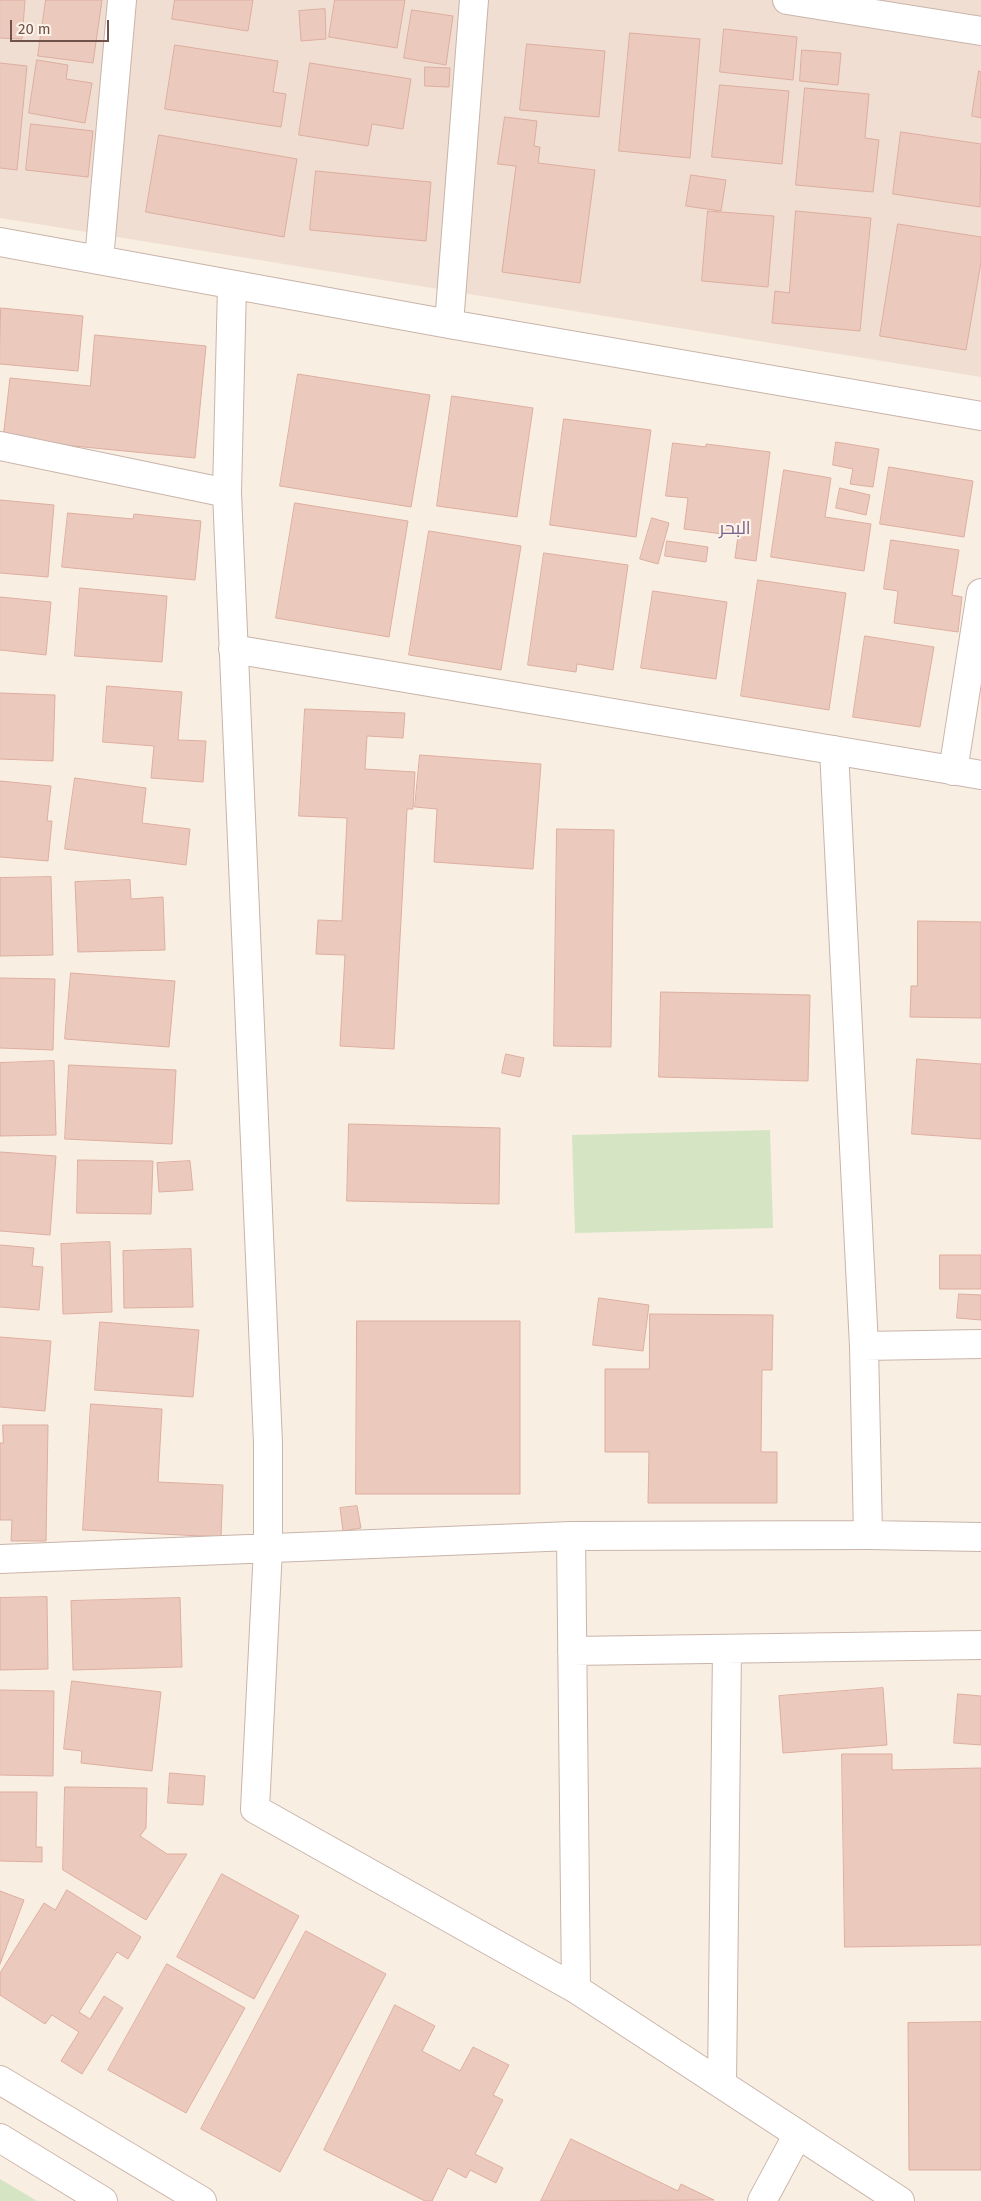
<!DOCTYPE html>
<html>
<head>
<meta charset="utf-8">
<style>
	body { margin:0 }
	#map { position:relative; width:981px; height:2201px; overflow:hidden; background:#f9eee2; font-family:"Fira Sans",sans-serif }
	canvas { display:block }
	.scale { position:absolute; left:10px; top:20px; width:99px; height:22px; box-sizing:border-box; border:2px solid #6f534b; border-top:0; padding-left:6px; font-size:15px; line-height:18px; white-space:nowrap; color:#6f534b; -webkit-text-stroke:4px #fdf2e8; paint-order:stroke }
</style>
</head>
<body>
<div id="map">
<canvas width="981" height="2201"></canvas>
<div class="scale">20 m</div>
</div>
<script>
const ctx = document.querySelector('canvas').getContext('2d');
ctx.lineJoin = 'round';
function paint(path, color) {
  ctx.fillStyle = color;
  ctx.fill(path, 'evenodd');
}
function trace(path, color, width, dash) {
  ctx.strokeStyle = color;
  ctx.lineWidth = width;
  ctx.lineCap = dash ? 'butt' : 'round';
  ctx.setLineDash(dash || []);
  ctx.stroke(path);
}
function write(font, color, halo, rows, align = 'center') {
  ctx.font = font + ' "Fira Sans",Cairo,sans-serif';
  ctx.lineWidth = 4.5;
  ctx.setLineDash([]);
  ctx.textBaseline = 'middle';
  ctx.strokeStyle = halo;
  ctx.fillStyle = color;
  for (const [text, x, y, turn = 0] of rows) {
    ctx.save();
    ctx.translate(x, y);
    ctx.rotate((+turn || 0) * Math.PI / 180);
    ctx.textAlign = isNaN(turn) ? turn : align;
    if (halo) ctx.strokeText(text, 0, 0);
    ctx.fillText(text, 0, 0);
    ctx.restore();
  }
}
paint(new Path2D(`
	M0 0H981V377L0 218Z`), '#f0ded2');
paint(new Path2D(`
	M770 1130 773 1228 575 1233 572 1135Z
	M0 2179 37 2201H0Z`), '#d5e5c3');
const building = new Path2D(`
	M0 0H25L22 39 0 38Z
	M46 0H102L93 63 38 56Z
	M175 0H253L248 31 172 19Z
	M335 0H405L397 48 329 37Z
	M325 9 326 39 301 41 299 11Z
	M412 10 453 16 446 65 404 58Z
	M724 29 797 37 793 80 720 72Z
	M630 33 700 39 690 158 619 151Z
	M527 44 605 51 599 117 520 110Z
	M175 45 278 61 273 92 286 94 281 127 165 109Z
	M802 50 841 53 838 85 800 81Z
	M37 60 68 65 66 79 92 83 85 123 29 113Z
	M0 63 27 66 17 170 0 168Z
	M310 63 411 79 403 129 372 124 368 146 299 135Z
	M425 67 450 68 449 87 425 86Z
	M979 71 981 72V118L972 116Z
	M720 85 789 91 782 164 712 157Z
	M805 88 869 94 865 138 879 140 873 192 796 185Z
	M505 117 537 121 534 146 540 147 538 163 595 170 580 283 502 272 516 166 498 164Z
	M31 124 93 131 88 177 26 170Z
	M901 132 981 144 980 207 893 194Z
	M159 135 297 159 284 237 146 212Z
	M316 171 431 182 426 241 310 230Z
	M691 175 726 180 721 211 686 206Z
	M708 211 774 216 768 287 702 281Z
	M796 211 871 218 860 331 772 323 775 291 789 293Z
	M898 224 981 237V262L966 350 880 336Z
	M1 308 83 316 78 371 0 364Z
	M95 335 206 346 195 458 3 439 10 378 90 386Z
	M298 374 430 395 411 507 280 486Z
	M452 396 533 408 517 517 437 506Z
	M564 419 651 430 636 537 550 525Z
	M836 442 879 449 873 487 850 484 853 469 833 465Z
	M673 443 706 447V444L770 452 756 561 735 558 738 536 684 529 688 498 666 496Z
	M889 467 973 481 964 537 880 524Z
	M784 470 831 478 825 517 871 524 864 571 771 557Z
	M840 488 870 495 866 515 836 508Z
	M0 500 54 505 48 577 0 573Z
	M295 503 408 521 389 637 276 618Z
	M68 513 133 519 134 514 201 521 195 580 62 567Z
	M652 518 669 523 658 564 640 559Z
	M429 531 521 546 501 670 409 655Z
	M891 540 959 550 952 595 962 597 958 632 894 623 898 591 884 589Z
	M667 541 708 547 706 562 665 556Z
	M544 553 628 565 613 670 577 664 576 672 528 665Z
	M758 580 846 593 829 710 741 696Z
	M80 588 167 596 162 662 75 656Z
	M653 591 727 602 716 679 641 668Z
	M0 597 51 602 46 655 0 650Z
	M865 636 934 647 920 727 853 717Z
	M107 686 182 692 178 740 206 741 203 782 151 778 154 746 103 742Z
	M0 693 55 695 53 761 0 759Z
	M305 709 405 713 403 738 367 736 365 769 415 772 413 809H407L394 1049 340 1046 345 955 316 954 318 920 342 921 347 818 299 816Z
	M420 755 541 764 533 869 434 862 437 809 415 807Z
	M75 778 146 788 142 823 190 829 186 865 65 849Z
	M0 781 51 786 47 821H52L48 861 0 857Z
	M557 829 614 830 611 1047 554 1046Z
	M51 877 53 955 0 956V878Z
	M130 880 131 899 163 897 165 950 78 952 75 882Z
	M918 921 981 922V1018L910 1017 911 986H917Z
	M71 973 175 981 169 1047 65 1039Z
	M0 978 55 979 53 1050 0 1048Z
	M661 992 810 995 808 1081 659 1077Z
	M506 1054 524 1058 520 1077 502 1073Z
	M917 1059 981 1064V1139L912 1134Z
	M54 1061 56 1135 0 1136V1063Z
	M69 1065 176 1070 172 1144 65 1139Z
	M349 1124 500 1128 499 1204 347 1201Z
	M0 1152 56 1156 50 1235 0 1231Z
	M78 1160 153 1161 151 1214 77 1213Z
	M190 1161 193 1190 159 1192 157 1163Z
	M110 1242 112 1312 63 1314 61 1244Z
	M0 1245 34 1248 32 1266 43 1267 39 1310 0 1307Z
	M191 1249 193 1307 124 1308 123 1251Z
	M940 1255H981V1289H940Z
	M959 1294 981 1295V1320L957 1318Z
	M599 1298 649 1305 643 1351 593 1345Z
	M650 1314 773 1315 772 1370H762L761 1452H777V1503H648L649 1452H605V1369H649Z
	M357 1321H520V1494H356Z
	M100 1322 199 1330 193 1397 95 1390Z
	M0 1337 51 1341 45 1411 0 1407Z
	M91 1404 162 1409 158 1482 223 1485 221 1537 83 1530Z
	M3 1425H48L46 1541H11L12 1520H0V1443H3Z
	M357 1506 361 1528 343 1531 340 1508Z
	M47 1597 48 1669 0 1670V1598Z
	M180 1598 182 1667 73 1670 71 1601Z
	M72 1681 161 1692 152 1771 81 1763 82 1751 64 1749Z
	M883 1688 887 1745 783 1753 779 1696Z
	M0 1690 54 1691 53 1776 0 1775Z
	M958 1694 981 1696V1745L954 1743Z
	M842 1754H892V1770L981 1768V1945L845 1947Z
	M170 1773 205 1776 203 1805 168 1803Z
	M65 1787 147 1788 146 1828 140 1836 167 1854H187L146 1920 63 1870Z
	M0 1792H37L36 1847H42V1862L0 1861Z
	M222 1874 299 1916 254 1999 177 1957Z
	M67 1890 141 1937 128 1959 117 1952 79 2012 90 2019 104 1996 123 2008 82 2074 61 2061 79 2032 52 2015 45 2024 0 1995V1973L44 1903 55 1910Z
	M0 1891 24 1900 0 1964Z
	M306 1931 386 1974 280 2172 201 2129Z
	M167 1964 245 2008 186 2113 108 2070Z
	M395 2005 435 2026 422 2051 460 2071 473 2047 509 2065 493 2095 503 2100 475 2154 503 2168 496 2183 470 2170 466 2178 448 2168 432 2201H425L324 2150Z
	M981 2022V2170H909L908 2023Z
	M571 2139 678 2191 681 2184 714 2200 541 2201Z`);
paint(building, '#ecc9bd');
trace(building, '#ddae9f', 1);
const street = new Path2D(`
	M787 0 981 31
	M0 242 449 324 981 416
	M99 260 122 0
	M232 285 227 493 268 1443V1549L255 1809 576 1989 900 2201
	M449 324 474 0
	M0 446 227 493
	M233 649 981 775
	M834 750 864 1346 868 1535
	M953 771 981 593
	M864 1346 981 1344
	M571 1536 576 1989
	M0 1559 571 1536 868 1535 981 1537
	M572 1651 981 1645
	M722 2084 727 1649
	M762 2201 798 2134`);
const secondary = new Path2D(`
	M0 2080 202 2201
	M0 2138 103 2201`);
trace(street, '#c9b4aa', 30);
trace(secondary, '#ceb6ab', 30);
trace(street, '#fff', 28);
trace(secondary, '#fff', 28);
write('18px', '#79648b', '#fdf2e8', [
	["البحر",735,529]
]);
</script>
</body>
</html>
